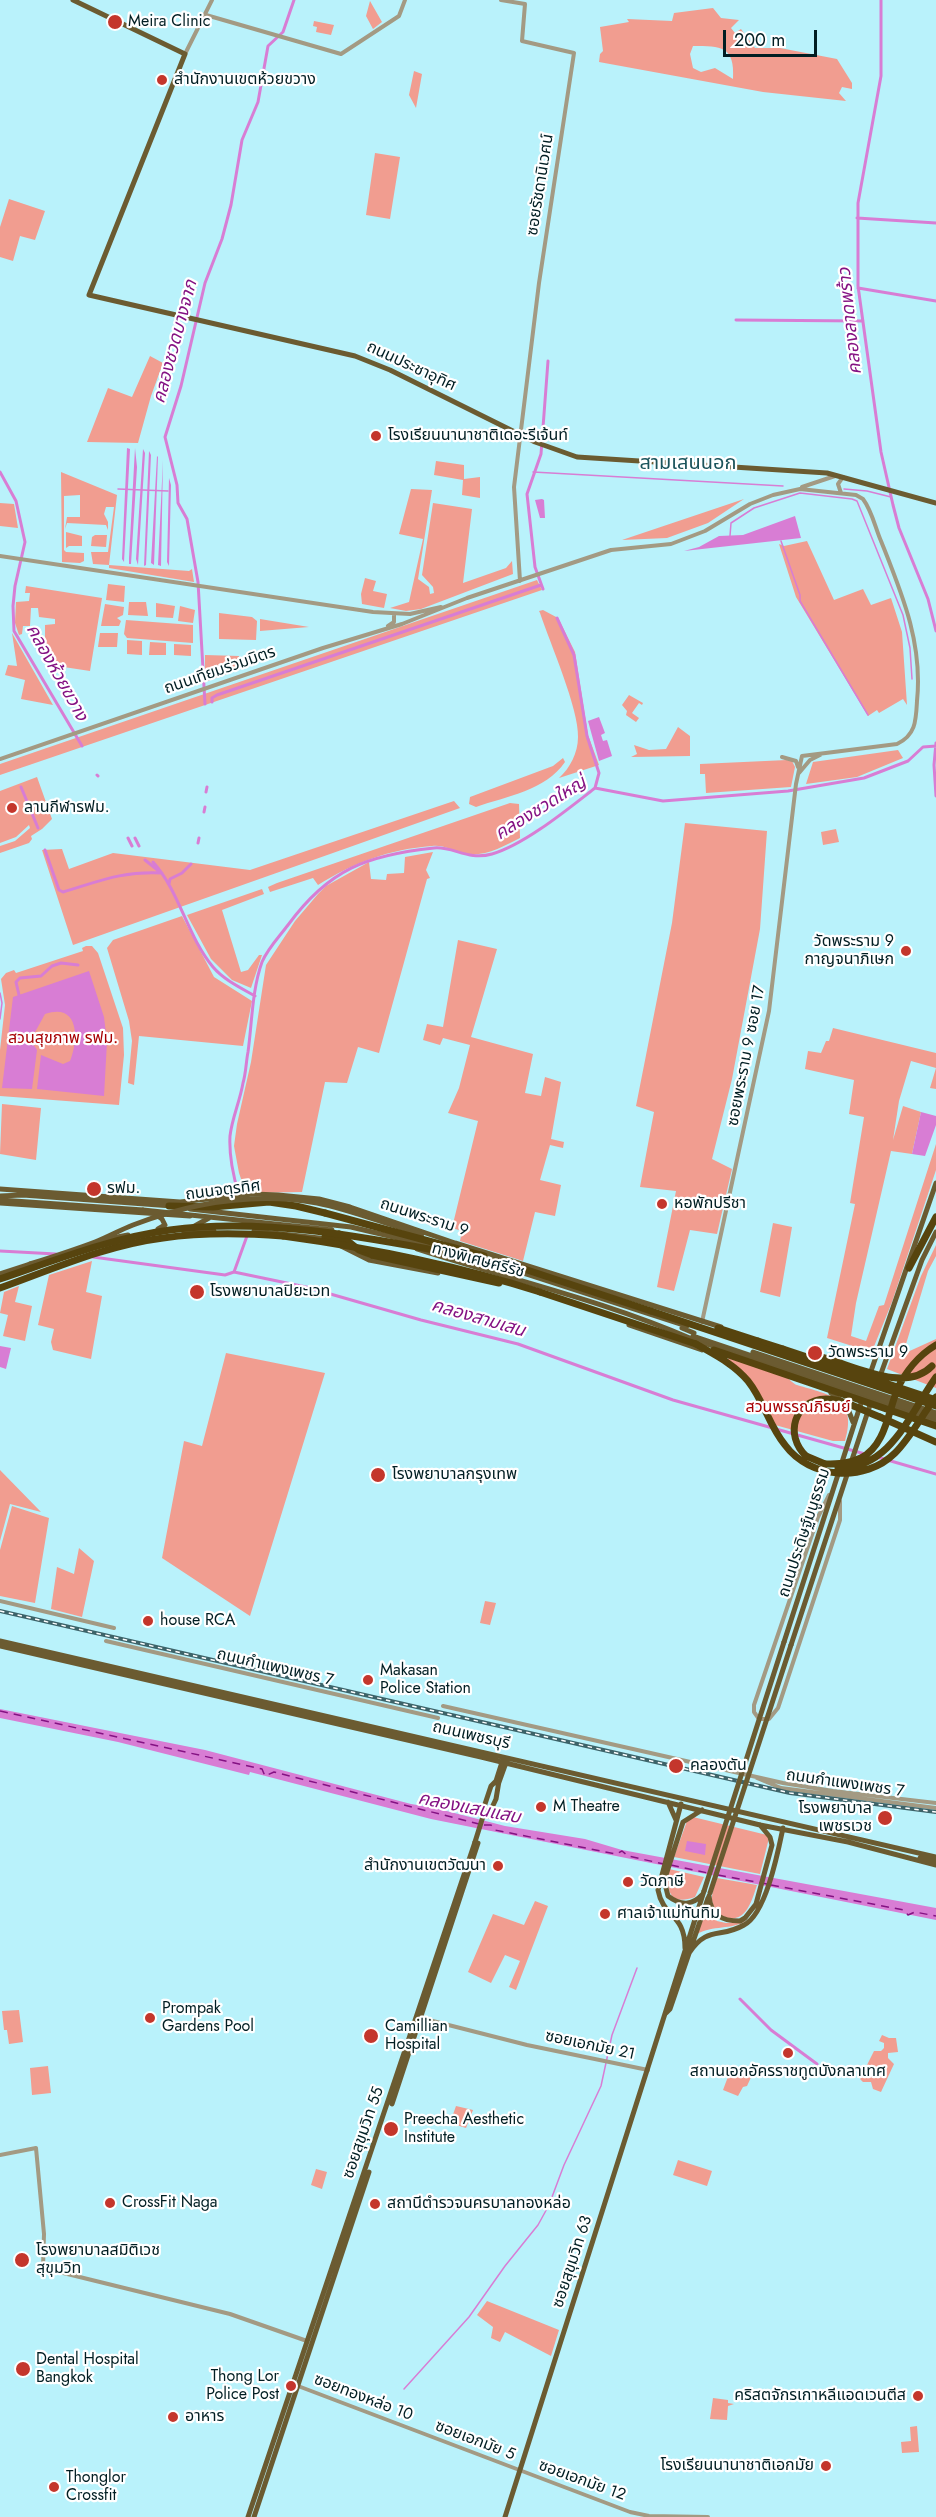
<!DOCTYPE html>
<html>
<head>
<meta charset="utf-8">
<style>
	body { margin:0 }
	#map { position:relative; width:936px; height:2517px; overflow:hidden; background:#b9f2fb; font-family:Jost,sans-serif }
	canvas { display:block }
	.scale { position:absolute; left:723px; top:30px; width:94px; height:27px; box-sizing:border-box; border:3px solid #011e23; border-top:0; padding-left:8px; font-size:18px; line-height:21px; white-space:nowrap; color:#011e23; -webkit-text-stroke:4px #fff; paint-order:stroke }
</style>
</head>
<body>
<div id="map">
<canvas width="936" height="2517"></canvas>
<div class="scale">200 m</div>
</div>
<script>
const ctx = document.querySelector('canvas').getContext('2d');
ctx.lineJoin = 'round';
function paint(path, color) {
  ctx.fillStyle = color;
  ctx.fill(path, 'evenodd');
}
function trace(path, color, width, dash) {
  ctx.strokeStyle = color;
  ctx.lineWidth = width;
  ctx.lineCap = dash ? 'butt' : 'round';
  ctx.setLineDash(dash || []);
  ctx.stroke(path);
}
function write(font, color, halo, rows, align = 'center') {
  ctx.font = font + ' Jost,"Noto Sans Thai",sans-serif';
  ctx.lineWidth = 4.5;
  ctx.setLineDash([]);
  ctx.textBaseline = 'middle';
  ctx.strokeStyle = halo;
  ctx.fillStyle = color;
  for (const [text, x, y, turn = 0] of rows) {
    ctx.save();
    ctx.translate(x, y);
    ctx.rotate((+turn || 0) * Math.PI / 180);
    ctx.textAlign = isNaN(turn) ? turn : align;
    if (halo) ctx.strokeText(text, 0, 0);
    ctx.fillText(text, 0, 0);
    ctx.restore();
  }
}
paint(new Path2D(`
	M370 1 382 22 373 29 366 16Z
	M713 8 721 18 739 20 731 28 735 33 741 29 755 48H780L837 59 852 83V89L842 87 839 93 846 101 763 92 599 62 600 54 603 51 600 27 629 22 627 19 672 21 674 13ZM693 46C721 46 735 46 733 79L715 68 701 72 693 68 690 54Z
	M314 21 334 25 331 35 316 32 317 27 313 26Z
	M414 71 422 74 416 108 409 95Z
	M375 153 400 157 390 219 366 215Z
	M9 199 45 211 35 240 20 236 13 261 0 257V227Z
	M150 356 163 363 151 396 138 443 87 442 108 388 132 397Z
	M436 461 464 465V479L480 477V498L462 495 463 480 434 475Z
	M61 472 117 495 109 565 189 571 192 569 194 582 109 568V565L93 564 91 552H108L114 507H106L104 514 108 522V530L106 525 67 523 65 529 67 517H80V495L64 496V550L66 552 84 553V561L80 563 62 562Z
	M411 489 432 490 418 579 429 587 430 594 434 593 433 587 422 575 433 503 472 509 463 583 506 568 512 561 513 574 421 609 406 611 390 608 409 602 423 539 399 534Z
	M744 499 708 523 667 538 622 540Z
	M0 503 14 504 18 528 0 526Z
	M66 532 82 536V546H69L66 548Z
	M95 535H107L106 547 91 546 92 537Z
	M807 541 834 600 863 589 871 605 891 598 902 632 907 705 903 699 879 713 877 710 868 716 796 597 779 544 784 546Z
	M365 578 376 581 373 591 387 594 384 608 362 604 361 594Z
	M537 580 542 590 0 775V764Z
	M108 584 125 586 124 602 106 600Z
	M26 586 102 598 90 671 57 666 45 648V625L55 624V619L39 617 38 608H31L30 626H23L22 634 19 635 15 623 16 602 29 601 30 593H25Z
	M129 602H146L148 616 128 615Z
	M156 603 175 606 173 618 156 617Z
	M105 604 124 607 123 615 117 618 121 621 119 626H101Z
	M180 606 195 610 193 623 178 621Z
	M543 610 558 618 575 652 588 735 599 765 559 778C570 768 578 753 578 737 579 709 550 643 540 613L539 611Z
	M219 613 252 617 257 621 256 640 219 639Z
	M260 619 309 627 260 631Z
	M126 620 193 625V643L127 638 124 634Z
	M12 633 53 705 21 699 25 680 5 675 8 665 17 666Z
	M100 633H118L117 647H98Z
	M127 640 142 641V655L127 654Z
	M150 642 166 643V655H149Z
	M174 644 191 645V656L174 655Z
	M205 655 239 656 238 670 205 682Z
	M629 695 643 703 642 705 639 703 632 713 639 718 636 722 626 715 627 711 622 705Z
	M678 727 690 736V756L631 757 637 754 634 745 649 750 666 749Z
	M898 750 903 758 857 777 806 784 813 762Z
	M563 758 565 762C545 791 507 796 476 807L469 804 470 797 553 766Z
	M787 760 792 761 795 767 791 787 706 793 705 774H700V764Z
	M37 777 52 819 42 829 31 836 32 839 29 843 0 853V846L15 841 30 828 29 825 16 837 0 843V791Z
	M454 801 460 808 73 945 42 850 62 849 69 869 113 853 250 870Z
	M510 803 519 804 520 838C502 847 480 860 458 852 448 849 444 845 432 846 390 849 353 863 318 885L313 878 270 892 268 887 277 883Z
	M685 823 767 831 760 929 732 1079 712 1159 732 1169 717 1234 690 1230 674 1291 657 1287 676 1191 640 1187 654 1112 636 1106 672 923Z
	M836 829 839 842 823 845 821 832Z
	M433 852 426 870 430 878 427 879 379 1053 358 1047 347 1083 325 1082 302 1192 246 1193 239 1173 234 1146 237 1124 251 1062 266 965 295 921 318 894 326 886 369 862 371 879 386 880 387 874 404 873 405 857Z
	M262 889 264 894 222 910 241 972 248 970 259 955H262L251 988 232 980 211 959 187 915Z
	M182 916 214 977 252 1001 243 1046 139 1036 134 1085 128 1083 132 1041 129 1021 107 948 113 940Z
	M458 940 497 949 471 1037 533 1054 525 1093 541 1096 545 1077 561 1082 551 1139 564 1142 563 1148 550 1145 540 1180 561 1185 555 1216 535 1212 523 1261 460 1241 462 1231 452 1228 478 1121 448 1113 459 1088 470 1045 443 1038 440 1045 423 1040 427 1024 443 1027Z
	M86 946H92L98 953 123 1028 124 1055 119 1105 0 1096V1050L5 1005 1 979 6 973 14 970 16 973 83 951 82 948Z
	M833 1028 936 1053V1089L930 1088 936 1068 911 1061 899 1101 893 1140 903 1106 921 1112 912 1154 891 1151 856 1303 851 1336 866 1341 879 1306 884 1305 936 1144V1170L892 1302 873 1349 865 1350 827 1338 855 1204 850 1203 864 1117 849 1114 854 1080 805 1069 808 1051 821 1053 826 1041H829Z
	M2 1104 41 1108 36 1160 0 1154Z
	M773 1223 792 1227 780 1297 760 1292Z
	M936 1245V1256L928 1271 903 1354 936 1339V1388L887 1369 921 1276Z
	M92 1261 86 1292 102 1296 91 1359 53 1350 51 1342 54 1329 38 1325 49 1275Z
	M19 1286 15 1302 32 1306 25 1341 3 1336 8 1315 0 1313 4 1292Z
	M226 1353 325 1373 250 1616 162 1558 184 1441 202 1446Z
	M728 1358C745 1363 772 1368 786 1377 790 1379 793 1384 797 1385 830 1395 858 1398 845 1441H833L775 1425 769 1412 728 1360Z
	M0 1470 41 1512 10 1504 0 1541Z
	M12 1506 49 1518 35 1603 0 1596V1550Z
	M79 1548 94 1561 82 1617 51 1609 57 1567 74 1574Z
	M485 1601 496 1603 490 1625 480 1623Z
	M693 1817 767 1835 769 1838 760 1874 674 1857 687 1821Z
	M669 1869 704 1877 695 1897C669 1906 666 1891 669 1869Z
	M717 1878 757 1885C754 1894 751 1905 745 1912 734 1925 715 1917 712 1901 711 1894 715 1885 717 1878Z
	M535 1901 548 1906 516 1990 509 1987 520 1961 505 1955 491 1983 468 1972 493 1914 524 1925Z
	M706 1905 717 1921 726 1923 746 1921C731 1930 713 1925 697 1934Z
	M19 2010 23 2042 9 2044 7 2030H4L2 2011Z
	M882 2035 889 2038H896L898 2052 888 2053V2058L894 2064 881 2092 873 2089 871 2082H863L860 2079 874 2051H881L884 2048V2043L879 2041Z
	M48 2066 51 2093 32 2095 30 2068Z
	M732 2066 753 2073 747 2086 743 2087 738 2096 723 2090Z
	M456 2106 473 2110 466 2128 450 2123Z
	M678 2160 712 2171 707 2186 673 2175Z
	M316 2169 327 2172 322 2189 311 2185Z
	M487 2301 559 2330 551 2356 505 2332 500 2342 491 2338 493 2327 477 2315Z
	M713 2398 728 2400V2403L734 2404 728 2406 727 2420 710 2419Z
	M917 2426 919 2452 902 2453 901 2442 911 2441 910 2427Z`), '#f19d90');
paint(new Path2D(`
	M127 448 130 449 124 562 122 559Z
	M135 448 137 467 131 564H129V558Z
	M143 449 145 453 138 565 136 559Z
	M149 451 151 455 146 565 144 566Z
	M157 456 158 457 154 565 151 563Z
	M163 460 161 566 158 565Z
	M169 478 171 485 169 566 167 562Z
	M542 499 544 500 545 518H540L535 500Z
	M795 516 801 538 684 551 699 547 719 536 743 535Z
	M599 717 605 733 601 735 603 741 607 740 612 756 599 761 588 721Z
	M89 971 104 1017 107 1042 104 1096 37 1089 41 1055 63 1064 70 1061C79 1039 79 1002 45 1014L34 1034 33 1044 37 1050 32 1089 2 1088 13 997Z
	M921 1112 936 1116V1125L925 1156 912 1154Z
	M0 1346 11 1348 6 1369 0 1367Z
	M0 1709 205 1750 411 1804 435 1808 505 1826 585 1839 622 1850 936 1908V1920L431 1819 250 1772 249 1775 118 1742 0 1718Z
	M687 1841 706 1844 705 1855 685 1851Z`), '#d87dd4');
trace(new Path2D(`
	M533 472 783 486
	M118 489 168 491
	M844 489 867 491 891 497
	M730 536 731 523 754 508 800 493 852 499 857 501 903 615 910 648 912 679
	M781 541 800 595V601L868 715
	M0 1019 2 1003 0 993
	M404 2389 469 2317 505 2266 538 2225 549 2205 564 2165 601 2086 612 2035 637 1968`), '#d87dd4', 1.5);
trace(new Path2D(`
	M881 0V76L858 203V286L881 452 893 505 899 528 928 599 936 631
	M857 218 936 223
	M858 288 936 301
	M736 320 863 321
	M0 472 16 501 25 542 15 586 13 606 14 631 82 746
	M543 589 535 567 527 494 541 454 548 361
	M557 618 574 655 587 736 599 773 595 788
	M212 702V698L217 695 541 585
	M205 704 198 582 187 519 178 503 177 485 165 437 181 386 205 283 222 239 231 205 242 140 258 102 268 46 283 32 294 0
	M936 743 934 765 936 796
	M97 775 98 776
	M21 787 38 828
	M206 792 207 787
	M204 812 205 807
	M128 838 132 846
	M135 838 139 846
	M198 843 199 838
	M45 850 59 890 63 892C100 881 122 871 162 873
	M145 860 160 872
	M153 862C180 892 187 936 213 967 224 980 241 988 255 996
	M169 884 170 879 182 873 191 864
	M19 995 16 982 20 978 41 976 52 966 61 963 78 965
	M239 1194C233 1177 229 1154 230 1136 232 1118 240 1101 243 1083 246 1073 246 1062 248 1052 252 1023 252 990 262 962 268 948 279 937 288 925 329 869 367 855 434 848 453 846 468 861 492 854 524 845 568 809 595 788L663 801 788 791 864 778 908 761 923 747 936 746
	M0 1251 56 1254
	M93 1257 225 1275 234 1272 306 1287 421 1320 518 1344 673 1400 865 1454
	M234 1272 247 1236
	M877 1457 936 1474
	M740 1999 771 2030 817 2064`), '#d87dd4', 3);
trace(new Path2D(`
	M0 1711 262 1769 265 1776 274 1772 479 1824
	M484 1825H491L495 1830 616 1854 622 1851 628 1856 664 1864
	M671 1865 708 1873
	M718 1875 767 1884
	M771 1885 904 1910 908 1915 915 1912 936 1916`), '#841283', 1.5, [8, 6]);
trace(new Path2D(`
	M501 0 525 4 522 41 574 53 539 283 514 487 520 581
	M206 15 341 54 399 16 405 0
	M185 54 212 0
	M802 487 835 476
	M841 493 838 484 843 477
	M0 556 373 612 410 614 441 607
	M388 626 394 622V614
	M782 757 796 761 798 767
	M0 759 323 648 402 624 467 598 611 550 671 544 705 531 750 504 773 495 800 489 856 495 863 499C872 511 875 527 881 541 902 594 923 643 917 701 916 720 916 735 897 744L802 756 796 784 769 1011 702 1322
	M799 773 810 760 820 755
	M829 1495 818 1517 754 1705V1712L759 1719H769L778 1708 840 1520V1501
	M0 1601 114 1628
	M106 1641 438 1718
	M443 1706 783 1783 833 1791 936 1803
	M757 1778 781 1788 936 1808
	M421 2018 527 2045 648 2070
	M0 2155 36 2148 44 2234 43 2268 230 2314 307 2341
	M298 2386 630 2512 649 2516 708 2517`), '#a39a83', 4);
trace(new Path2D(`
	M73 0 185 54 89 295 355 356 390 370 535 442 577 457 827 473 936 503
	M0 1189 180 1202 253 1194 278 1195 319 1199 350 1207 455 1243 721 1327
	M0 1196 23 1195 172 1206
	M0 1203 190 1216
	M190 1209 351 1227 432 1246
	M143 1210 332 1230
	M158 1216 162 1219 165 1225 158 1229
	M254 1231 328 1239
	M184 1232 209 1218
	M191 1232 214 1231
	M102 1240 128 1235
	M341 1246 369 1260 438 1273
	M417 1249C508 1279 603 1300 692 1339L936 1421
	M499 1265 687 1326
	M0 1274 30 1264
	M629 1325 702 1350
	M682 1328 694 1333
	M870 1374 936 1183
	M879 1379 922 1260 936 1232
	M831 1393 846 1404 853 1422
	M0 1641 936 1857
	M784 1642 863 1397
	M791 1645 871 1402
	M0 1646 481 1757 760 1825 848 1842 936 1865
	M496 1781 491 1786 482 1813 485 1816H488L496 1799 499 1781
	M496 1781 503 1759
	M498 1785 507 1760
	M668 1802 676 1820
	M681 1804 658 1890C663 1918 685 1913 685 1948
	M702 1810 683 1822 666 1875 665 1884 668 1896C681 1906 692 1906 703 1894
	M920 1858 936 1861
	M709 1896C711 1915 721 1921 740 1921L745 1918 756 1904 772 1845 770 1837 760 1825
	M689 1953C708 1925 720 1939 744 1925 766 1914 778 1852 783 1828
	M666 2013 670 2009 708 1898
	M392 2104 478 1843
	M248 2517 475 1842
	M254 2517 369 2172
	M505 2517 704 1891`), '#6b5b31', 5);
trace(new Path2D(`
	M169 1206 213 1207 269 1202 296 1206 325 1213
	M339 1234 359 1250 372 1255
	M325 1237 346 1241
	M509 1264 651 1311
	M909 1268 936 1217
	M0 1288C53 1269 107 1245 163 1238 204 1232 243 1233 283 1236
	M540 1292 696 1344
	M758 1341 783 1349
	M880 1417 936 1442
	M806 1456 825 1464`), '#57440e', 7);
const rail = new Path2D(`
	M0 1611 790 1793 936 1812`);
trace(rail, '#3d6369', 4);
trace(rail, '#fff', 1.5, [4.5]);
trace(new Path2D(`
	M0 1200 143 1210
	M30 1264C52 1257 74 1250 95 1242 108 1237 120 1230 133 1225 191 1203 255 1192 317 1203 353 1210 387 1225 422 1234
	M693 1336 936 1418
	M753 1352 936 1413
	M475 1842 485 1810
	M704 1891 784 1642
	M710 1893 791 1645`), '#6b5b31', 5);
trace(new Path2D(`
	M325 1213 484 1256
	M283 1236C371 1248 456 1265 540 1292
	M372 1255 499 1283
	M0 1279C56 1260 111 1238 170 1230 278 1215 402 1245 509 1264
	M651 1311 936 1406
	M718 1328 758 1341
	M696 1344C715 1355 734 1364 748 1381 764 1401 769 1426 785 1445 810 1479 865 1483 895 1453 911 1437 922 1415 936 1397
	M783 1349 936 1400
	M714 1350 936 1426
	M821 1357C853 1365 905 1394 932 1366
	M806 1456C784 1435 794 1400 826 1399 844 1399 863 1411 880 1417
	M825 1464C837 1464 849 1464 861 1458 885 1446 888 1413 897 1390 905 1372 919 1355 936 1345
	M838 1468C891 1469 910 1413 936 1377`), '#57440e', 7);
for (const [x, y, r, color] of [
	[115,22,8,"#c4362c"],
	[162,80,6,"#c4362c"],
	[376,436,6,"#c4362c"],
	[12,808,6,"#c4362c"],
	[906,951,6,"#c4362c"],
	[94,1189,8,"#c4362c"],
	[662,1204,6,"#c4362c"],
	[197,1292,8,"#c4362c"],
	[815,1353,8,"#c4362c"],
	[378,1475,8,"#c4362c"],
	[148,1621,6,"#c4362c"],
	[368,1680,6,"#c4362c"],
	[676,1766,8,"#c4362c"],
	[541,1807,6,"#c4362c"],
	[885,1818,8,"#c4362c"],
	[498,1866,6,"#c4362c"],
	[628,1882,6,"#c4362c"],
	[605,1914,6,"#c4362c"],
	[150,2018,6,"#c4362c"],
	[371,2036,8,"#c4362c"],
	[788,2053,6,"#c4362c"],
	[391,2129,8,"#c4362c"],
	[110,2203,6,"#c4362c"],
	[375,2204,6,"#c4362c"],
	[22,2260,8,"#c4362c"],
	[23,2369,8,"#c4362c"],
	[291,2386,6,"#c4362c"],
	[918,2396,6,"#c4362c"],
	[173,2417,6,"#c4362c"],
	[826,2466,6,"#c4362c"],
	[54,2487,6,"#c4362c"]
]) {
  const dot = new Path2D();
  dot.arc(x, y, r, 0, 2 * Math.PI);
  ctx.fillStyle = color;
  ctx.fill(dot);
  trace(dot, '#fff', 2);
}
write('16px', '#011e23', '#fff', [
	["Meira Clinic",128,22],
	["สำนักงานเขตห้วยขวาง",174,80],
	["โรงเรียนนานาชาติเดอะรีเจ้นท์",388,436],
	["ลานกีฬารฟม.",24,808],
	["วัดพระราม 9",894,942,"right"],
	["กาญจนาภิเษก",894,960,"right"],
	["รฟม.",107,1189],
	["หอพักปรีชา",674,1204],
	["โรงพยาบาลปิยะเวท",210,1292],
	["วัดพระราม 9",828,1353],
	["โรงพยาบาลกรุงเทพ",392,1475],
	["house RCA",160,1621],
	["Makasan",380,1671],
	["Police Station",380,1689],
	["คลองตัน",690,1766],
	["M Theatre",553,1807],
	["โรงพยาบาล",872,1809,"right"],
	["เพชรเวช",872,1827,"right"],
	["สำนักงานเขตวัฒนา",486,1866,"right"],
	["วัดภาษี",640,1882],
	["ศาลเจ้าแม่ทันทิม",617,1914],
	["Prompak",162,2009],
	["Gardens Pool",162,2027],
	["Camillian",385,2027],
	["Hospital",385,2045],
	["สถานเอกอัครราชทูตบังกลาเทศ",788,2072,"center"],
	["Preecha Aesthetic",404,2120],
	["Institute",404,2138],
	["CrossFit Naga",122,2203],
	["สถานีตำรวจนครบาลทองหล่อ",387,2204],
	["โรงพยาบาลสมิติเวช",36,2251],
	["สุขุมวิท",36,2269],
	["Dental Hospital",36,2360],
	["Bangkok",36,2378],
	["Thong Lor",279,2377,"right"],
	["Police Post",279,2395,"right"],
	["คริสตจักรเกาหลีแอดเวนตีส",906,2396,"right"],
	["อาหาร",185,2417],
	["โรงเรียนนานาชาติเอกมัย",814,2466,"right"],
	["Thonglor",66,2478],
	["Crossfit",66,2496]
], 'left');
write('16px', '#011e23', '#fff', [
	["ซอยรัชดานิเวศน์",541,185,-81],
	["ถนนประชาอุทิศ",411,367,25],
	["ถนนเทียมร่วมมิตร",220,671,-19],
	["ซอยพระราม 9 ซอย 17",747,1056,-79],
	["ถนนจตุรทิศ",223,1191,-7],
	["ถนนพระราม 9",424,1218,18],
	["ทางพิเศษศรีรัช",478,1261,15],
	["ถนนประดิษฐ์มนูธรรม",805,1533,-72],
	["ถนนกำแพงเพชร 7",275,1668,13],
	["ถนนเพชรบุรี",471,1736,13],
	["ถนนกำแพงเพชร 7",845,1784,8],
	["ซอยเอกมัย 21",590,2046,12],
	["ซอยสุขุมวิท 55",364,2133,-71],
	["ซอยสุขุมวิท 63",573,2262,-72],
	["ซอยทองหล่อ 10",363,2398,21],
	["ซอยเอกมัย 5",475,2441,21],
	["ซอยเอกมัย 12",582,2481,20]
]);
write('16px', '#a70003', '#fff', [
	["สวนสุขภาพ รฟม.",63,1039],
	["สวนพรรณภิรมย์",798,1408]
]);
write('italic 18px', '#841283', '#fff', [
	["คลองลาดพร้าว",851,321,-96],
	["คลองชวดบางจาก",176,342,-75],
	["คลองห้วยขวาง",56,673,61],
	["คลองชวดใหญ่",541,809,-32],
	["คลองสามเสน",478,1319,16],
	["คลองแสนแสบ",469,1809,11]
]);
write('20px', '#1b545c', '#fff', [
	["สามเสนนอก",688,464]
]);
</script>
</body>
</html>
